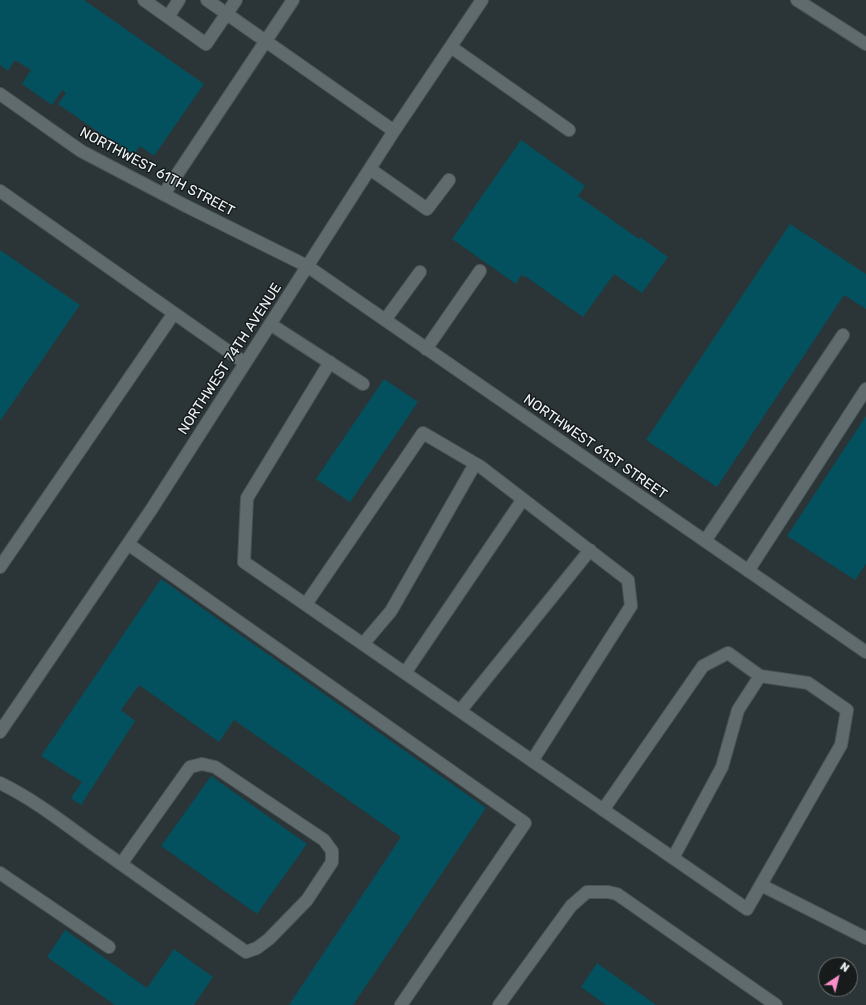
<!DOCTYPE html>
<html>
<head>
<meta charset="utf-8">
<style>
	body { margin:0 }
	#map { position:relative; width:866px; height:1005px; overflow:hidden; background:#2b3537; font-family:Rubik,sans-serif }
	canvas { display:block }
	.north { position:absolute; left:818px; top:957px; width:40px; height:40px; box-sizing:border-box; background:#171b1c; border:1px solid #6d7273; border-radius:50%; rotate:35deg; font-size:11px; font-weight:700; line-height:16px; text-align:center; color:#edf4f5 }
	.north::after { content:''; display:block; margin:auto; width:14px; height:18px; background:#fa8fc7; clip-path:polygon(50% 0,100% 100%,50% 72%,0 100%) }
</style>
</head>
<body>
<div id="map">
<canvas width="866" height="1005"></canvas>
<div class="north">N</div>
</div>
<script>
const ctx = document.querySelector('canvas').getContext('2d');
ctx.lineJoin = 'round';
function paint(path, color) {
  ctx.fillStyle = color;
  ctx.fill(path, 'evenodd');
}
function trace(path, color, width, dash) {
  ctx.strokeStyle = color;
  ctx.lineWidth = width;
  ctx.lineCap = dash ? 'butt' : 'round';
  ctx.setLineDash(dash || []);
  ctx.stroke(path);
}
function write(font, color, halo, rows, align = 'center') {
  ctx.font = font + ' Rubik,sans-serif';
  ctx.lineWidth = 3;
  ctx.setLineDash([]);
  ctx.textBaseline = 'middle';
  ctx.strokeStyle = halo;
  ctx.fillStyle = color;
  for (const [text, x, y, turn = 0] of rows) {
    ctx.save();
    ctx.translate(x, y);
    ctx.rotate((+turn || 0) * Math.PI / 180);
    ctx.textAlign = isNaN(turn) ? turn : align;
    if (halo) ctx.strokeText(text, 0, 0);
    ctx.fillText(text, 0, 0);
    ctx.restore();
  }
}
paint(new Path2D(`
	M0 0H84L204 84 154 156 140 146 133 156 58 104 66 93 62 90 52 105 22 84 31 70 15 60 8 71 0 65Z
	M521 140 585 186 578 196 639 239 640 237 668 257 642 293 614 274 583 317 525 276 524 277 521 275 516 284 452 239Z
	M790 224 866 274V309L844 295 717 487 646 440Z
	M0 250 80 305 0 421Z
	M384 379 418 402 350 502 316 479Z
	M866 416V564L855 580 787 536Z
	M161 579 486 808 353 1005H289L401 837 234 720 219 742 139 685 121 710 135 721 81 805 71 798 82 782 41 756Z
	M211 776 307 844 257 914 161 846Z
	M65 930 147 988 174 949 213 977 194 1005H115L47 957Z
	M597 963 656 1005H606L581 987Z`), '#03515e');
const minor = new Path2D(`
	M144 0 206 44 236 0
	M207 0 394 131
	M797 0 866 44
	M168 17 179 0
	M451 47 569 130
	M0 94 81 151 184 205 307 266 866 652
	M370 169 427 209 449 180
	M0 191 245 363
	M164 194 293 0
	M385 320 420 272
	M270 324 363 384
	M426 349 480 271
	M330 362 247 498 244 562 747 909 841 745 847 710 808 683 760 676 728 653 703 666 603 810
	M705 541 843 335
	M128 544 525 823 401 1005
	M0 567 174 313
	M748 571 866 389
	M306 604 423 433 481 467 628 580 631 606 532 761
	M363 644 391 611 475 464
	M405 673 523 499
	M460 711 590 550
	M0 732 151 510 394 131 482 0
	M0 783C35 800 65 824 97 847 147 882 196 917 246 952L257 948 269 939 307 900 332 862V851L324 840 215 767 202 764 190 767 121 864
	M673 858 722 767 738 710 760 676
	M0 873 109 947
	M761 885 866 938
	M499 1005 571 906 587 892H608L617 894 776 1005`);
trace(minor, '#4c5456', 14);
trace(minor, '#606b6d', 12);
write('14px', '#edf4f5', '#171b1c', [
	["NORTHWEST 61TH STREET",157,172,28],
	["NORTHWEST 74TH AVENUE",230,359,-57],
	["NORTHWEST 61ST STREET",595,447,35]
]);
</script>
</body>
</html>
